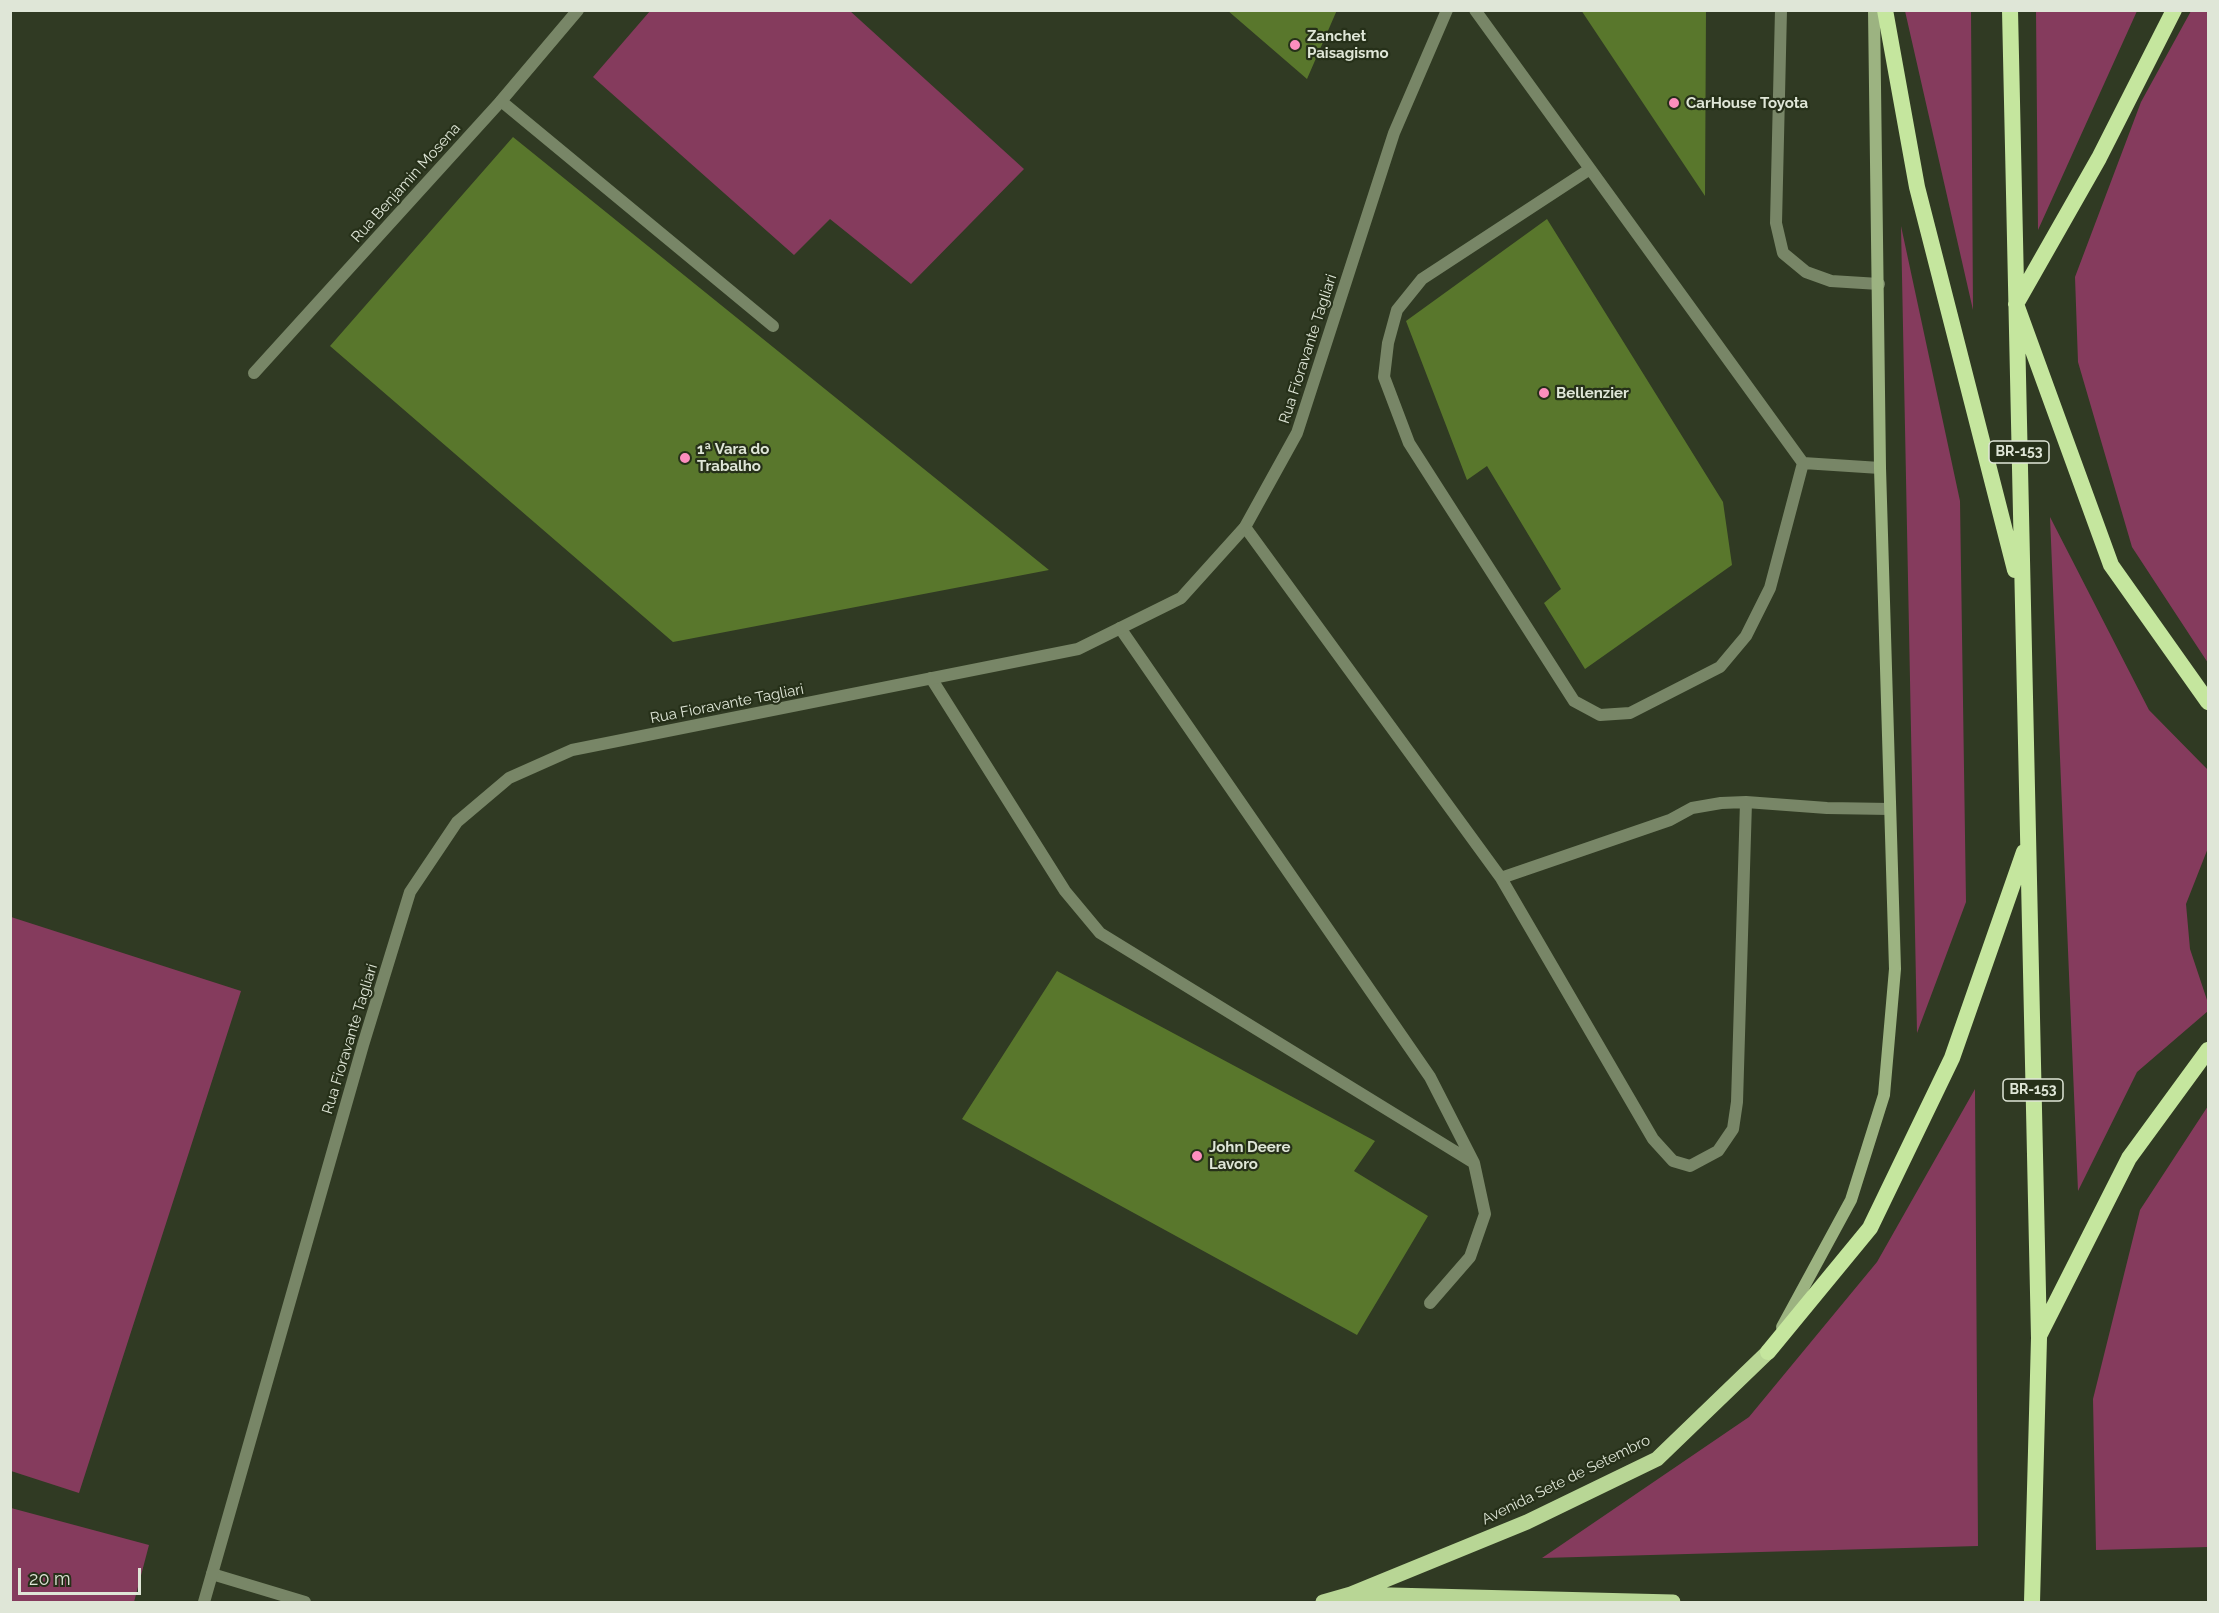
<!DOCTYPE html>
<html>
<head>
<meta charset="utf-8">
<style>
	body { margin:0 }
	#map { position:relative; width:2219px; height:1613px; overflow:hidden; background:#303a23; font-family:Raleway,sans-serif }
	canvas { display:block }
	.frame { position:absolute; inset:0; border:12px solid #dfe6d7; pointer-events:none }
	.scale { position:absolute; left:18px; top:1568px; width:123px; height:27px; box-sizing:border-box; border:3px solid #dfe6d7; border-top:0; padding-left:8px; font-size:18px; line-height:21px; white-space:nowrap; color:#dfe6d7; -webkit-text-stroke:4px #263019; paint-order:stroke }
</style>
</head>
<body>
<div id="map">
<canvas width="2219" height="1613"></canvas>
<div class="frame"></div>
<div class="scale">20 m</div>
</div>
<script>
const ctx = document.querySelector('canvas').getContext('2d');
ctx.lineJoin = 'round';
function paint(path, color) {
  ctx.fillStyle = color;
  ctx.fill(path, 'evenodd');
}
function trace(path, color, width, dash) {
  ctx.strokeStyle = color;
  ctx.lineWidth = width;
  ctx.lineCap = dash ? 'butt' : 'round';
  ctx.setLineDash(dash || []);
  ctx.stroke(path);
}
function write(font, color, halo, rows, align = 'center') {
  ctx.font = font + ' Raleway,sans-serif';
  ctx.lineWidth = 4.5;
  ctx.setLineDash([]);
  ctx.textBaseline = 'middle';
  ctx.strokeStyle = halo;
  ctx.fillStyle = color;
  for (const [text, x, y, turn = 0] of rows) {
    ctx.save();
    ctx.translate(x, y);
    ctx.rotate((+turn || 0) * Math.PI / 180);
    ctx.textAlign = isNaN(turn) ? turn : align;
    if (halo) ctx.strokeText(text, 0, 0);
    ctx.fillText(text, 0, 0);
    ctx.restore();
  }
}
paint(new Path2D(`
	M650 11H850L1024 169 911 284 830 219 794 255 593 77Z
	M1905 11H1971L1973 310Z
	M2036 11H2137L2038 230Z
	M2191 11H2208V663L2132 547 2078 362 2075 277 2141 102Z
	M1901 226 1960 501 1966 902 1917 1033Z
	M2050 517 2149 710 2208 770V848L2186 904 2190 949 2208 1003V1011L2137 1072 2078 1191Z
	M11 917 241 991 79 1493 11 1471Z
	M1975 1089 1978 1546 1542 1558 1749 1417 1877 1262Z
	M2208 1106V1547L2096 1550 2093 1399 2140 1210Z
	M11 1508 149 1545 134 1602H11Z`), '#853b5d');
paint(new Path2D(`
	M1227 10H1337L1307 79Z
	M1581 10H1706L1705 196Z
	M513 137 1049 570 673 642 330 346Z
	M1547 219 1723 502 1732 565 1585 669 1544 603 1561 589 1487 466 1467 480 1406 321Z
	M1057 971 1375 1141 1354 1171 1428 1216 1357 1335 962 1119Z`), '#59772c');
trace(new Path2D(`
	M1475 10 1803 463 1880 468
	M1781 10 1776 223 1783 253 1806 272 1831 281 1879 284
	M501 101 773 326
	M1590 169 1422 279 1397 310 1388 343 1384 377 1409 443 1574 701 1600 715 1630 713 1720 667 1746 636 1770 588 1803 463
	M1245 527 1501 878 1653 1139 1673 1161 1690 1166 1718 1151 1733 1129 1737 1102 1746 802
	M1120 628 1430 1077 1474 1163 1485 1214 1470 1257 1430 1303
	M931 678 1065 891 1100 933 1474 1163
	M1501 878 1670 820 1692 808 1721 803 1746 802 1827 808 1890 809
	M212 1574 305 1602`), '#788667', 12);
trace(new Path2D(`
	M254 373 501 101 578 10`), '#788667', 12);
trace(new Path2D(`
	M204 1602 363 1045 410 892 457 822 509 778 572 750 1078 649 1181 598 1245 527 1297 433 1394 133 1447 10`), '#788667', 12);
trace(new Path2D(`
	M1782 1327 1851 1200 1884 1095 1895 969 1880 468 1874 10`), '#9cb381', 12);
trace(new Path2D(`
	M1351 1594 1527 1522 1657 1459 1768 1352
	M1323 1602 1351 1594 1673 1602`), '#b8d695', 15);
trace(new Path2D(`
	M1885 10 1917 187 2015 570
	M2010 10 2039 1338 2032 1602
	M2174 10 2099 158 2016 304 2111 565 2208 702
	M2040 1334 2129 1158 2208 1050
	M1768 1352 1870 1228 1952 1058 2024 852`), '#c5e69e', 16);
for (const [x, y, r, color] of [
	[1295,45,6,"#fd8ebe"],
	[1674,103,6,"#fd8ebe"],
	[1544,393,6,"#fd8ebe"],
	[685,458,6,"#fd8ebe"],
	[1197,1156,6,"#fd8ebe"]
]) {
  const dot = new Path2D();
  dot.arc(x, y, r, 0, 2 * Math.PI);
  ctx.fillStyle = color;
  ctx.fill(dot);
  trace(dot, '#263019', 2);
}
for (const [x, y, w] of [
	[2019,452,60],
	[2033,1090,60]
]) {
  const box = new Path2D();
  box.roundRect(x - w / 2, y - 11, w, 22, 4.5);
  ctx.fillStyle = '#263019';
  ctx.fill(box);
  trace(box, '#dfe6d7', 1.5);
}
write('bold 14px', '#dfe6d7', null, [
	["BR-153",2019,452],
	["BR-153",2033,1090]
]);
write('bold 15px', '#dfe6d7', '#263019', [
	["Zanchet",1307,36],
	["Paisagismo",1307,53],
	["CarHouse Toyota",1686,103],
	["Bellenzier",1556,393],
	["1ª Vara do",697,449],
	["Trabalho",697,466],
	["John Deere",1209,1147],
	["Lavoro",1209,1164]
], 'left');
write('15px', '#dfe6d7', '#263019', [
	["Rua Benjamin Mosena",406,183,-48],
	["Rua Fioravante Tagliari",1308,349,-72],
	["Rua Fioravante Tagliari",727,704,-11],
	["Rua Fioravante Tagliari",350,1039,-73],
	["Avenida Sete de Setembro",1566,1480,-26]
]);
</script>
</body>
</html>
